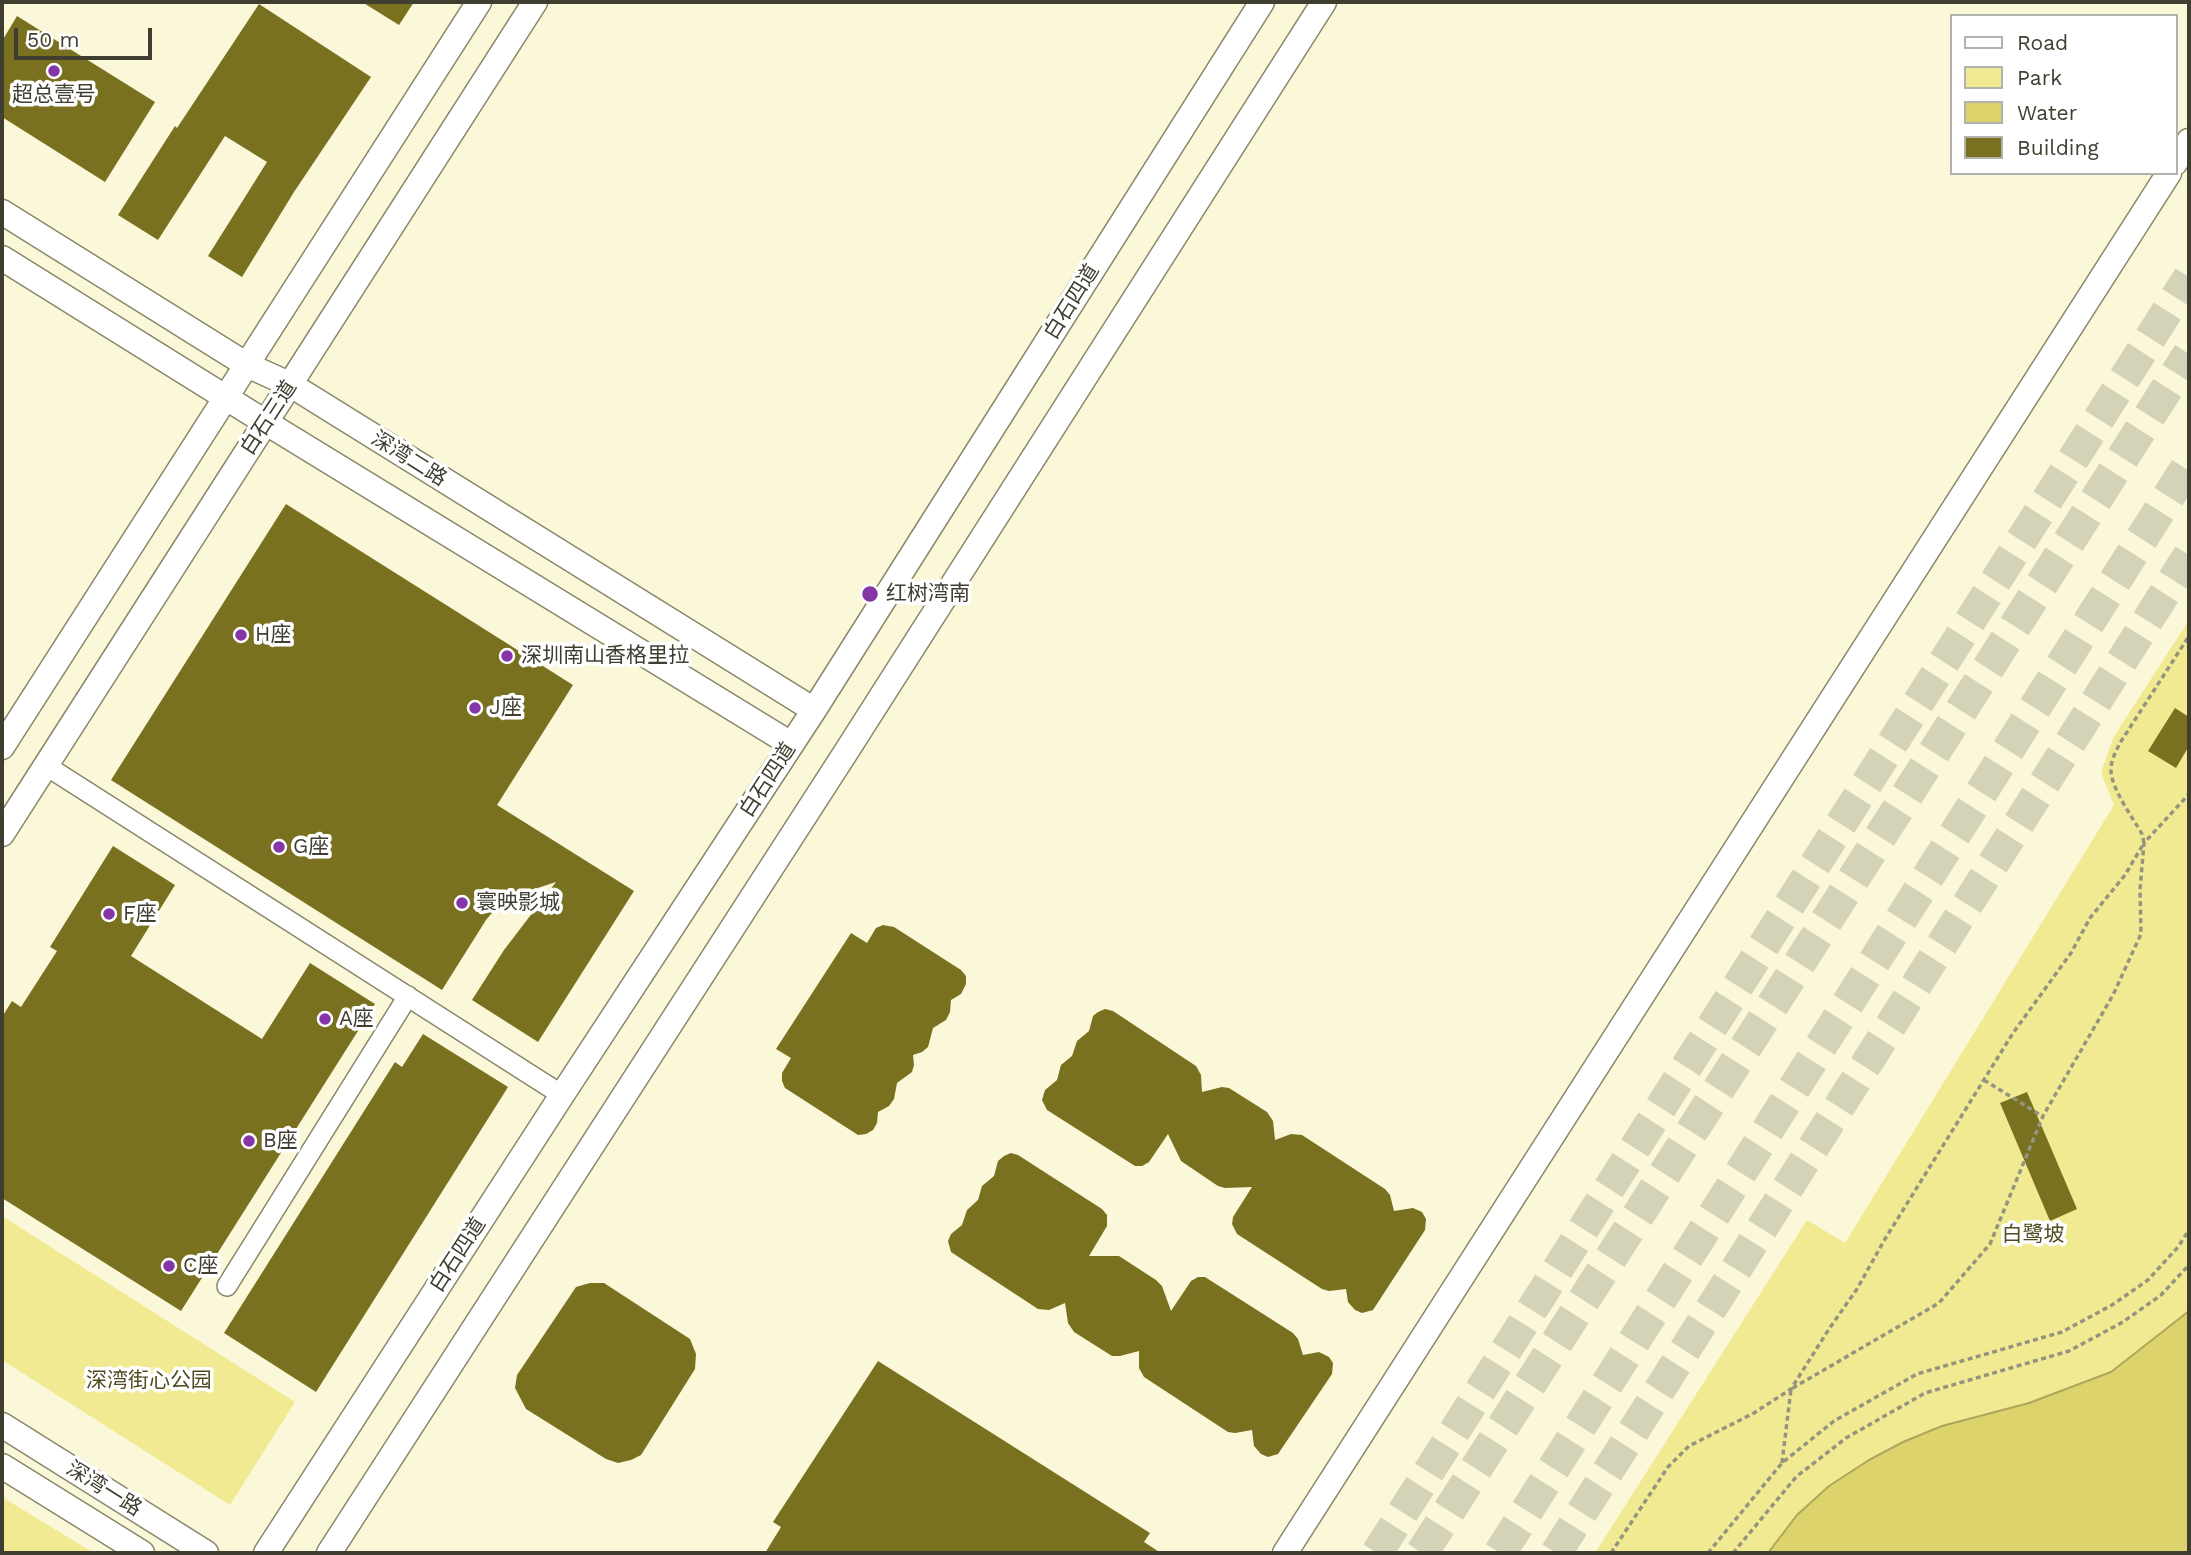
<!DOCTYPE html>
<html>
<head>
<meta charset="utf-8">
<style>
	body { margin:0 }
	#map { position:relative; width:2191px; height:1555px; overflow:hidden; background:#faf8d8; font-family:"Work Sans",sans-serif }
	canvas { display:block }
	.frame { position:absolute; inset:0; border:4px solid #3f3e31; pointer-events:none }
	.legend { position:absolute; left:1950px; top:14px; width:228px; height:161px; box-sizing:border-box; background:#fff; border:2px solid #b2b2ad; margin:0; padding:9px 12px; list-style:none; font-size:21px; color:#3f3e31 }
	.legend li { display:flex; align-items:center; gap:14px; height:35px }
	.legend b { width:35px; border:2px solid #b2b2ad }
	.scale { position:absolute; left:14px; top:28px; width:138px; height:32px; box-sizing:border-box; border:4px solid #3f3e31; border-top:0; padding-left:9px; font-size:21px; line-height:24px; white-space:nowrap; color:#3f3e31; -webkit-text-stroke:5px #fff; paint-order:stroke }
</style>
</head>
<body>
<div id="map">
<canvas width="2191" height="1555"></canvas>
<div class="frame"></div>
<ul class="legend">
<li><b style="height:9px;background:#fff"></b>Road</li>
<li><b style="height:19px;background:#f2ea93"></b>Park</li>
<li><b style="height:19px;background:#ddd36d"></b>Water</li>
<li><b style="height:19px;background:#797120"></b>Building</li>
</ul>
<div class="scale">50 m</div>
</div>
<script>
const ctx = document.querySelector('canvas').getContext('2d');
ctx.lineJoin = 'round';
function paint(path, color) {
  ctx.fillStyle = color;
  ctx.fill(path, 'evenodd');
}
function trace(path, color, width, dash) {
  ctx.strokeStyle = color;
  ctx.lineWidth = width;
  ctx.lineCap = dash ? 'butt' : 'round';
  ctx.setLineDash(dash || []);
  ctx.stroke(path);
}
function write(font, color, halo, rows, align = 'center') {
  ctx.font = font + ' "Work Sans","Noto Sans SC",sans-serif';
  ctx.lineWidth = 7;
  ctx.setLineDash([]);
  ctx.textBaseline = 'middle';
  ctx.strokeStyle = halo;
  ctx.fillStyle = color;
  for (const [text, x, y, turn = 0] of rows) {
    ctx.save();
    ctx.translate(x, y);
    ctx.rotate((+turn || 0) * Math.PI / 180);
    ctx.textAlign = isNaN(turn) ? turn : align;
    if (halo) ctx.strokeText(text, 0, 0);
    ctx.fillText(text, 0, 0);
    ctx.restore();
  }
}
paint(new Path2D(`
	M2189 620V1311L2111 1372 2029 1403 1942 1426 1903 1442 1869 1460 1829 1486 1797 1515 1768 1553H1595L1807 1220 1845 1243 2114 805 2101 773 2113 738Z
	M2 1216 295 1402 230 1505 2 1360Z
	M2 1497 94 1553H2Z`), '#f2ea93');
const water = new Path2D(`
	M2189 1311V1553H1768L1797 1515 1829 1486 1869 1460 1903 1442 1942 1426 2029 1403 2111 1372Z`);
paint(water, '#ddd36d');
trace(water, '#aea65b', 2);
paint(new Path2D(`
	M362 2H414L399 25Z
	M259 4 371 77 294 192 242 277 208 256 267 162 225 136 158 240 118 215 175 126 177 128Z
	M17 16 155 102 105 182 2 117V41Z
	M286 504 573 685 497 805 634 891 538 1042 472 1000 504 950 556 882 504 899 486 920 442 990 111 780Z
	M2175 708 2189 717V746L2176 768 2148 751Z
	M113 846 175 885 131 956 262 1039 310 963 375 1004 181 1311 2 1198V1017L12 1001 21 1007 57 951 50 947Z
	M883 925 894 927 961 970 966 976V984L961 994 951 1000 950 1012 946 1020 933 1028 928 1047 922 1052 913 1055 914 1065 912 1072 897 1083 894 1099 889 1106 878 1112 877 1123 873 1130 866 1134 858 1135 785 1088 782 1081V1073L791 1058 776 1049 851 933 867 943 876 928Z
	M1105 1009 1113 1011 1196 1066 1201 1075 1202 1092 1222 1087 1229 1088 1267 1112 1273 1121 1275 1140 1291 1134 1302 1135 1385 1189 1390 1195 1394 1211 1413 1208 1422 1212 1426 1219 1425 1230 1373 1310 1362 1313 1355 1310 1348 1302 1346 1289 1329 1291 1322 1289 1237 1234 1232 1224 1233 1217 1252 1187 1225 1188 1218 1186 1181 1161 1168 1134 1149 1162 1142 1166H1135L1047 1110 1042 1100 1045 1090 1057 1080 1061 1065 1072 1056 1077 1041 1089 1031 1093 1016 1098 1012Z
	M423 1034 508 1087 316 1392 224 1333 395 1062 402 1067Z
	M2027 1092 2077 1209 2050 1221 2000 1103Z
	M1011 1153 1018 1155 1102 1209 1107 1215V1226L1089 1256H1119L1156 1280 1162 1286 1171 1311 1191 1281 1198 1277H1205L1293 1333 1298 1339 1303 1355 1319 1352 1329 1357 1333 1363 1332 1374 1278 1454 1268 1457 1261 1454 1254 1446 1252 1430 1235 1433 1228 1432 1144 1377 1139 1368V1351L1120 1356H1112L1074 1332 1068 1323 1065 1303 1049 1310 1038 1309 951 1252 948 1241 951 1234 962 1225 967 1210 978 1200 982 1186 994 1176 998 1161 1004 1156Z
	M590 1283H604L690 1339 696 1354 695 1369 641 1455 631 1460 618 1463 606 1459 526 1409 515 1388 517 1375 576 1287Z
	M878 1361 1150 1533 1144 1542 1161 1553H765L781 1527 773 1522Z`), '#797120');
trace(new Path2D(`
	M1377 1553 2189 277
	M1556 1553 2189 555`), '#d5d3b7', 32, [32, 16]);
trace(new Path2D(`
	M1422 1553 2189 354
	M1500 1553 2189 464`), '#d5d3b7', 33, [33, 17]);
const minor = new Path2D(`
	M45 765 562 1095
	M227 1286 408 996`);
const tertiary = new Path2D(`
	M2175 163 2189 141
	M2 212 247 365 291 385 814 710
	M2 258 265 422 791 744
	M2 747 479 2
	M2 834 535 2
	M2 1425 206 1553
	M2 1466 142 1553
	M266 1553 562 1095 814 710 1262 2
	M329 1553 846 752 1324 2
	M1285 1553 2169 173`);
trace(minor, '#89876a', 22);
trace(tertiary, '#89876a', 27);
trace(new Path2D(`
	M1984 1080 2042 1116
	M1782 1463 1791 1389 1939 1303 1990 1244 2043 1116 2113 995 2141 934 2140 890 2144 843 2189 794
	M1611 1553 1668 1467 1689 1446 1754 1413 1791 1389 1829 1329 1857 1289 1885 1239 2013 1033 2071 953 2090 918 2125 875 2144 843 2142 834C2133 818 2110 787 2111 769 2111 760 2116 751 2120 743L2189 636
	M1708 1553 1782 1463 1834 1421 1917 1374 2062 1332 2112 1305 2148 1280 2178 1247 2189 1230
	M1733 1553 1796 1477 1846 1438 1925 1393 2069 1351 2123 1322 2161 1295 2189 1265`), '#95947e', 3.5, [5, 3.5]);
trace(minor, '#fff', 19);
trace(tertiary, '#fff', 24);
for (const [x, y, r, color] of [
	[54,71,7,"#8436a6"],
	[870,594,9,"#8436a6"],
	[241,635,7,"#8436a6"],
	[507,656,7,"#8436a6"],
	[475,708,7,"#8436a6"],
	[279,847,7,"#8436a6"],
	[462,903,7,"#8436a6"],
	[109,914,7,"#8436a6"],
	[325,1019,7,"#8436a6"],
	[249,1141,7,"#8436a6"],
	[169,1266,7,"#8436a6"]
]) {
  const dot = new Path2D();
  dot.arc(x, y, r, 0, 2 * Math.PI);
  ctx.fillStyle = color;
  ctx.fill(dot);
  trace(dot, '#fff', 2.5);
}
write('21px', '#3f3e31', '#fff', [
	["超总壹号",54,95,"center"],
	["红树湾南",886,594],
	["H座",255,635],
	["深圳南山香格里拉",521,656],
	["J座",489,708],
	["G座",293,847],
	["寰映影城",476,903],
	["F座",123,914],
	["A座",339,1019],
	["B座",263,1141],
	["C座",183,1266]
], 'left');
write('21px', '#3f3e31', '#fff', [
	["白石四道",1072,302,-58],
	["白石三道",269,418,-57],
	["深湾二路",409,459,32],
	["白石四道",768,780,-57],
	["白石四道",458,1255,-57],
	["深湾一路",104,1489,32]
]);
write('21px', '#514d22', '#fff', [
	["白鹭坡",2033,1235],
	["深湾街心公园",149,1381]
]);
</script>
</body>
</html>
